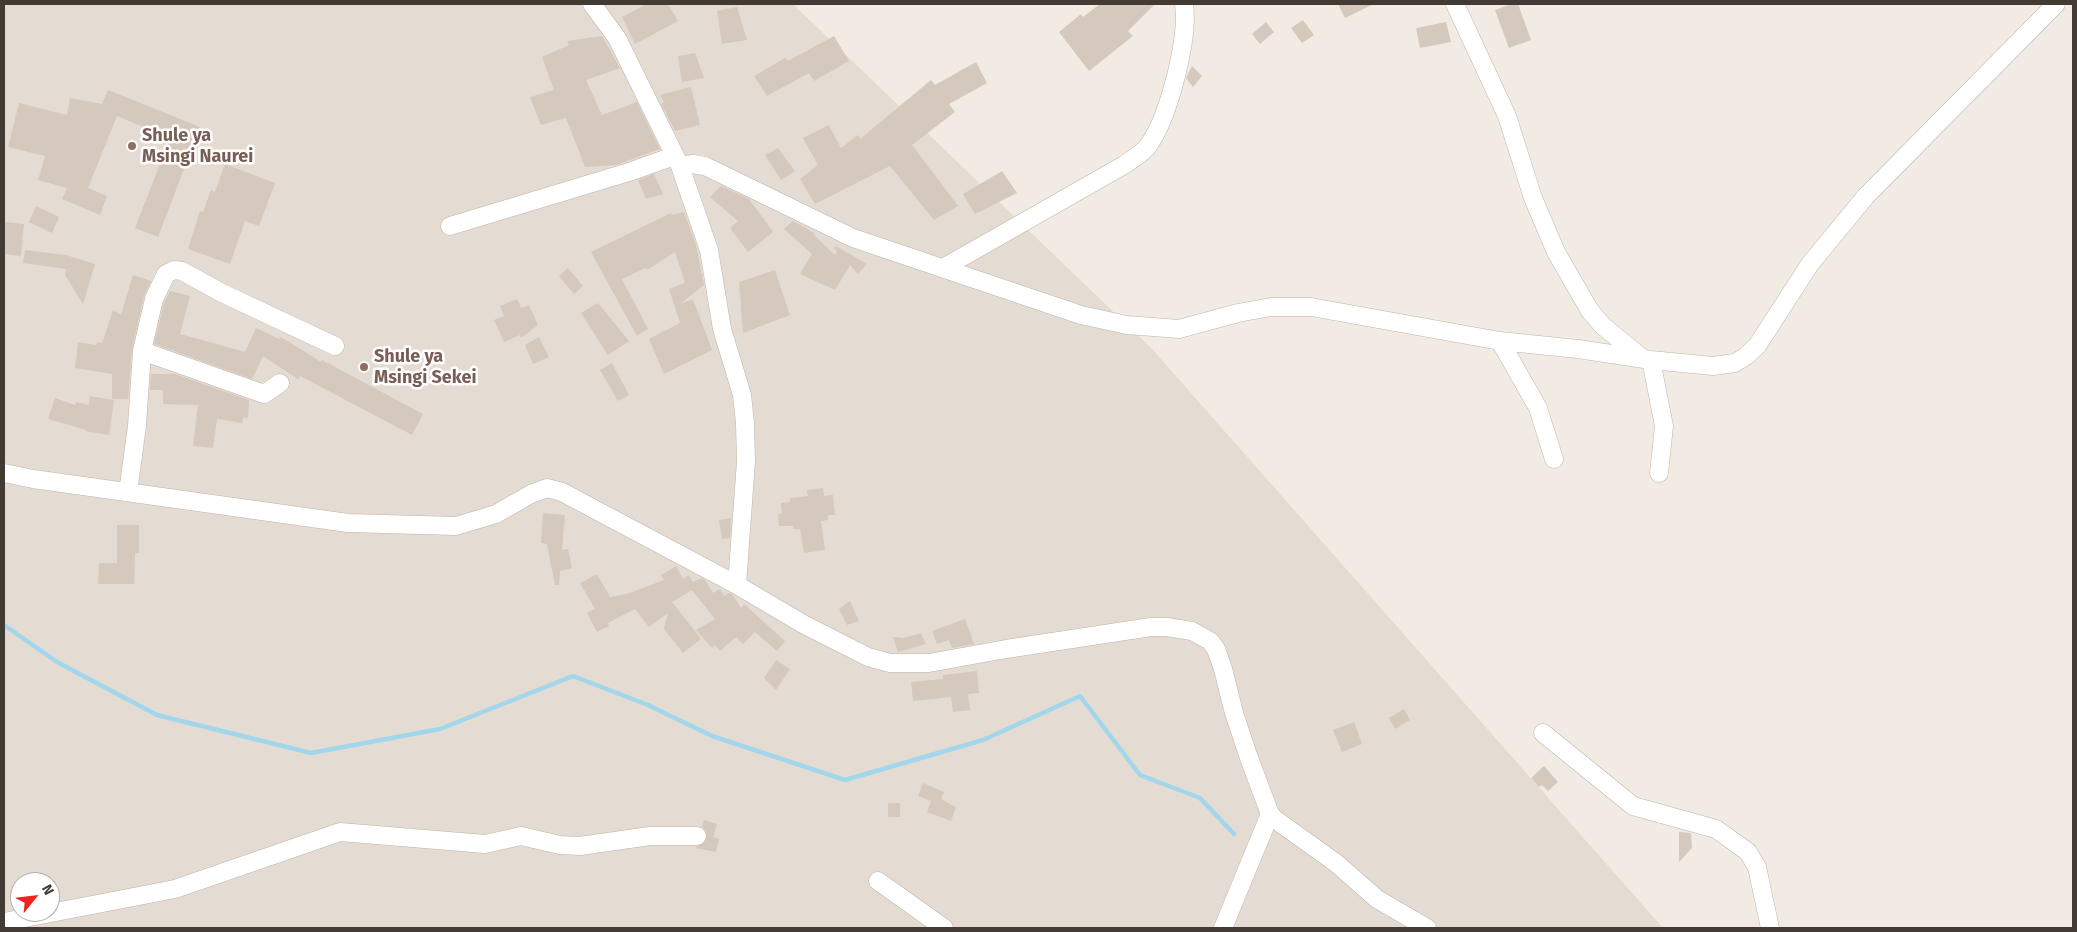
<!DOCTYPE html>
<html>
<head>
<meta charset="utf-8">
<style>
	body { margin:0 }
	#map { position:relative; width:2077px; height:932px; overflow:hidden; background:#f1ebe4; font-family:"Fira Sans",sans-serif }
	canvas { display:block }
	.frame { position:absolute; inset:0; border:5px solid #423b34; pointer-events:none }
	.north { position:absolute; left:10px; top:872px; width:50px; height:50px; box-sizing:border-box; background:#fff; border:1px solid #b3b1ae; border-radius:50%; rotate:61deg; font-size:14px; font-weight:700; line-height:20px; text-align:center; color:#423b34 }
	.north::after { content:''; display:block; margin:auto; width:18px; height:22px; background:#ee221e; clip-path:polygon(50% 0,100% 100%,50% 72%,0 100%) }
</style>
</head>
<body>
<div id="map">
<canvas width="2077" height="932"></canvas>
<div class="frame"></div>
<div class="north">N</div>
</div>
<script>
const ctx = document.querySelector('canvas').getContext('2d');
ctx.lineJoin = 'round';
function paint(path, color) {
  ctx.fillStyle = color;
  ctx.fill(path, 'evenodd');
}
function trace(path, color, width, dash) {
  ctx.strokeStyle = color;
  ctx.lineWidth = width;
  ctx.lineCap = dash ? 'butt' : 'round';
  ctx.setLineDash(dash || []);
  ctx.stroke(path);
}
function write(font, color, halo, rows, align = 'center') {
  ctx.font = font + ' "Fira Sans",sans-serif';
  ctx.lineWidth = 5;
  ctx.setLineDash([]);
  ctx.textBaseline = 'middle';
  ctx.strokeStyle = halo;
  ctx.fillStyle = color;
  for (const [text, x, y, turn = 0] of rows) {
    ctx.save();
    ctx.translate(x, y);
    ctx.rotate((+turn || 0) * Math.PI / 180);
    ctx.textAlign = isNaN(turn) ? turn : align;
    if (halo) ctx.strokeText(text, 0, 0);
    ctx.fillText(text, 0, 0);
    ctx.restore();
  }
}
paint(new Path2D(`
	M4 4H793L1152 349 1663 928H4ZM20 882H50V912H20Z`), '#e4dcd2');
trace(new Path2D(`
	M4 625 57 662 157 715 311 753 440 729 573 676 648 705 712 736 845 780 983 740 1080 696 1140 775 1200 798 1234 834`), '#a2d7eb', 4.5);
paint(new Path2D(`
	M647 4H668L678 21 635 44 622 17Z
	M1100 4H1155L1128 31 1133 36 1089 71 1059 32 1081 14 1083 17Z
	M1338 4H1374L1345 18Z
	M1512 4H1518L1531 40 1509 48 1495 10Z
	M737 7 747 40 722 44 717 11Z
	M1303 20 1314 35 1302 43 1291 28Z
	M1266 22 1274 32 1260 44 1252 34Z
	M1446 22 1451 42 1420 48 1416 28Z
	M602 36 620 68 586 80 602 115 637 102 660 149 616 165 585 167 566 118 541 125 530 97 554 90 542 57 569 45 567 41Z
	M834 36 849 61 814 81 809 73 767 96 754 76 785 58 788 61Z
	M695 53 704 78 682 82 678 56Z
	M976 62 987 83 949 104 955 112 912 145 958 206 934 220 890 166 815 204 800 179 818 165 803 138 829 125 841 148 858 135 860 139 931 80 935 85Z
	M1192 66 1202 76 1193 87 1186 78Z
	M691 87 700 125 675 131 661 104 664 102 660 95Z
	M108 90 200 127 158 237 135 228 169 141 152 134 153 131 117 116 88 188 107 196 100 215 62 199 67 188 38 180 45 156 8 147 19 103 67 115 70 98 102 104Z
	M778 148 795 171 781 180 765 155Z
	M225 164 275 183 259 226 245 221 230 264 188 249 200 211 203 212 211 190 215 192Z
	M1002 171 1017 193 975 214 963 194Z
	M654 174 663 194 646 199 638 180Z
	M721 186 749 199 773 232 748 252 730 228 738 221 710 197Z
	M36 206 59 217 52 233 29 222Z
	M684 212 696 245 704 285 680 304 693 299 712 350 664 374 649 339 680 323 669 289 685 283 675 252 647 270 646 268 622 279 648 329 637 336 591 252 671 213 672 215Z
	M793 221 814 233V235L835 255 837 251 834 248 836 246 867 264 858 274 850 265 835 290 800 274 812 254 784 229Z
	M4 222 24 224 21 256 4 254Z
	M25 250 66 255 95 264 83 304 65 275 66 269 23 263Z
	M568 268 583 286 574 294 559 276Z
	M775 270 790 315 743 333 739 282Z
	M133 275 151 281 144 296 132 349 128 399H112V374L75 368 78 342 96 345 97 342 102 343 113 310 121 315Z
	M170 291 190 296 180 334 245 352 256 328 279 339 281 337 321 362 322 360 423 414 412 435 300 376 298 379 263 356 252 379 154 344 164 303Z
	M517 299 521 308 529 305 538 325 521 338 520 335 504 342 494 320 504 316 500 306Z
	M598 303 629 341 608 355 581 313Z
	M539 337 549 357 533 364 525 345Z
	M612 363 629 395 618 401 600 370Z
	M151 374H175L249 400 248 418 243 417 242 423 217 419 213 448 193 446 198 405 163 404V390H150Z
	M90 396 114 400 109 435 85 431 86 430 48 419 55 398 75 405 76 402 89 405Z
	M823 488 824 496 833 495 835 515H828V520L821 521 825 550 804 553 800 529H793V526H779L778 514H782L781 503 790 502V498L808 496 807 490Z
	M543 513 565 515 562 550 568 549 572 568 560 571 559 585H555L547 544 541 543Z
	M731 518 730 538 722 539 719 520Z
	M117 525H139V553H135L134 584H98L99 563H117Z
	M676 566 683 579 689 575 693 582 701 578 705 580 713 593 720 589 724 596 729 593 732 594 741 608 744 604 785 641 777 651 755 632 743 644 736 637 720 651 715 645 712 648 696 630 715 619 692 590 672 602 701 639 683 653 664 629 668 613 649 627 635 609 608 623 609 626 597 632 587 613 595 609 580 583 597 574 610 597 630 593 664 580 661 575Z
	M850 601 859 621 847 625 839 609Z
	M965 619 974 644 952 648 949 640 937 644 932 631Z
	M921 633 926 644 898 652 893 637 904 638Z
	M776 660 790 669 776 690 764 678Z
	M977 671 979 693 968 694 970 710 953 712 951 697 913 701 911 682 943 679V675Z
	M1404 709 1410 720 1395 729 1389 718Z
	M1354 722 1362 744 1342 752 1333 730Z
	M1544 766 1558 782 1548 791 1542 785 1539 787 1531 778Z
	M923 783 944 792 941 799 956 807 951 821 927 812 931 801 918 796Z
	M888 803H900V817H888Z
	M704 820 717 824 713 837 719 839 716 852 695 848 706 841V831L702 827Z
	M1679 832 1691 833 1692 848 1679 862Z`), '#d5c8bd');
const minor = new Path2D(`
	M592 4 617 38 680 166 709 250 722 329 742 395 745 423 746 461 737 585
	M1455 4 1507 116 1533 198 1556 252 1590 311 1603 326 1642 358
	M680 166 693 164 705 166 853 238 1081 315 1127 325 1179 329 1238 313 1271 307H1311L1500 341 1578 349 1651 360 1713 366 1735 363 1746 356 1757 346 1810 264 1866 196 2056 4
	M450 226 629 172 674 156
	M943 268 1124 165C1132 159 1143 153 1148 146 1169 117 1189 38 1184 4
	M1500 341 1538 408 1554 459
	M142 351 264 394 280 383
	M1651 360 1664 426 1659 473
	M4 473 33 479 348 523 456 526 496 514 531 494 547 488 562 492 737 585 803 624 868 657 890 663H929L1006 649 1151 627H1167L1192 631 1210 641 1216 649 1223 669 1234 713 1249 758 1270 814 1276 820 1336 863 1377 899 1427 928
	M128 492 137 426 142 351 154 299 166 274 174 270 182 271 222 293 335 346
	M1543 733 1633 806 1716 829 1748 852 1757 867 1770 928
	M878 881 944 928
	M4 922 175 889 340 832 485 844 521 836 560 845 580 846 650 836H697
	M1223 928 1270 814`);
trace(minor, '#beb4aa', 19);
trace(minor, '#fff', 18);
for (const [x, y, r, color] of [
	[132,146,5,"#8d6e63"],
	[364,367,5,"#8d6e63"]
]) {
  const dot = new Path2D();
  dot.arc(x, y, r, 0, 2 * Math.PI);
  ctx.fillStyle = color;
  ctx.fill(dot);
  trace(dot, '#fff', 2);
}
write('bold 18px', '#785e54', '#fff', [
	["Shule ya",142,136],
	["Msingi Naurei",142,157],
	["Shule ya",374,357],
	["Msingi Sekei",374,378]
], 'left');
</script>
</body>
</html>
